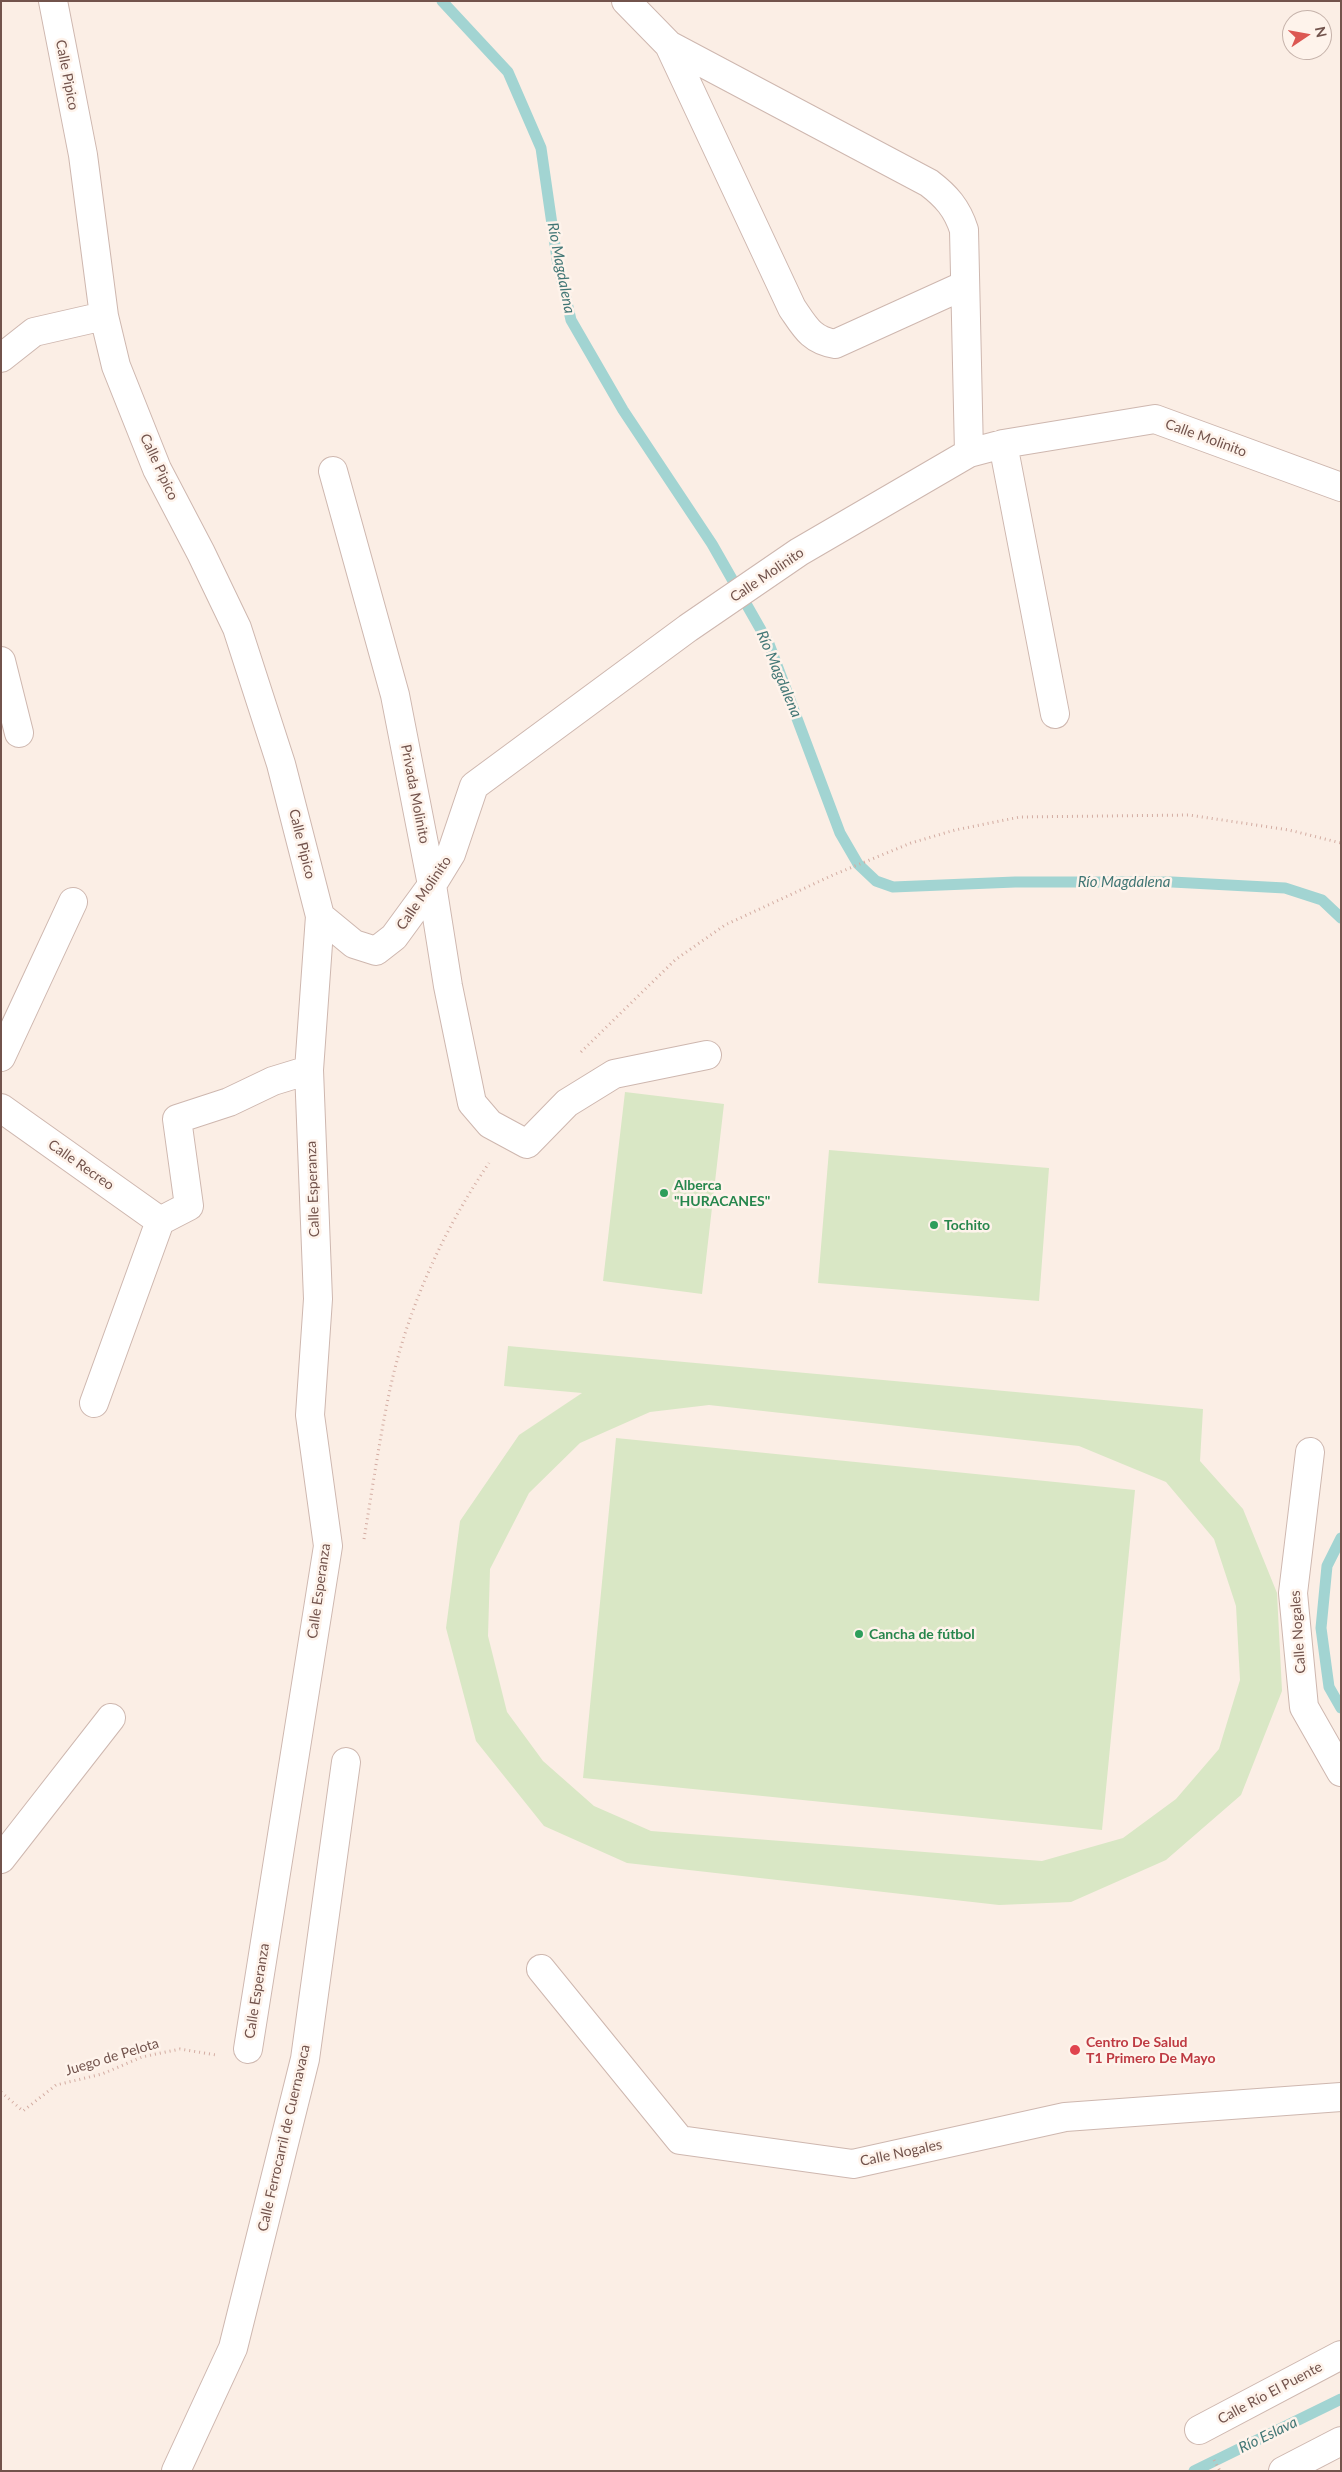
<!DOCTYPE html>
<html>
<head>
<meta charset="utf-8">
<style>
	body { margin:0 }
	#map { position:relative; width:1342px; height:2472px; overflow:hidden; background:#fbeee5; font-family:Lato,sans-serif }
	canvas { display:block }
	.frame { position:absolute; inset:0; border:2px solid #72534c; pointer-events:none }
	.north { position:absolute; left:1282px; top:10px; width:50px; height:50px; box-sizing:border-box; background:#fef3eb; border:1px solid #c6b3ab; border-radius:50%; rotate:78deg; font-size:14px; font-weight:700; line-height:20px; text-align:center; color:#72534c }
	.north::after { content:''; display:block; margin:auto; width:18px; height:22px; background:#dc5853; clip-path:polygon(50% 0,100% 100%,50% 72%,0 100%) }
</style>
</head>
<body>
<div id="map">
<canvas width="1342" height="2472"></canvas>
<div class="frame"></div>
<div class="north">N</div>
</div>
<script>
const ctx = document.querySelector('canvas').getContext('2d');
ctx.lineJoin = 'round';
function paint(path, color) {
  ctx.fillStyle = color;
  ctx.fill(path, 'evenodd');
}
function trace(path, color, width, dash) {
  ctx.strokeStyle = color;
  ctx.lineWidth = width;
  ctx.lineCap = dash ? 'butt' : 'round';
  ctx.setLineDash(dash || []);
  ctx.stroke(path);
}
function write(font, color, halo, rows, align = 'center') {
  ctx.font = font + ' Lato,sans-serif';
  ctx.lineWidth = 5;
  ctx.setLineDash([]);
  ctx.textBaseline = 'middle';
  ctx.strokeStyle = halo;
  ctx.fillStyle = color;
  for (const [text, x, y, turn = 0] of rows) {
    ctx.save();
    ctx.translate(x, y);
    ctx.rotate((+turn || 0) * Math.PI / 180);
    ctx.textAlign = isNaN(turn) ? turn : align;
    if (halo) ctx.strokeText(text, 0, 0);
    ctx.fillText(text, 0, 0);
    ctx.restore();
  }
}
paint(new Path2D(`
	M625 1092 724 1104 702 1294 603 1281Z
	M829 1150 1049 1168 1039 1301 818 1283Z
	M508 1346 1203 1409 1200 1461 1243 1509 1277 1593 1282 1691 1241 1795 1166 1860 1071 1902 999 1905 627 1863 544 1826 476 1741 446 1628 460 1521 519 1435 582 1393 504 1386ZM709 1405 1079 1446 1166 1482 1214 1539 1236 1606 1240 1680 1219 1749 1176 1799 1123 1838 1042 1861 651 1831 594 1806 543 1761 507 1712 488 1636 490 1569 529 1493 580 1443 650 1412Z
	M616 1438 1135 1490 1102 1830 583 1778Z`), '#d9e7c5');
trace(new Path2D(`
	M442 1 508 72 541 148 557 259 571 320 623 410 712 544 769 644 840 833 858 864 876 881 893 887 1015 882H1172L1285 888 1322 900 1341 918
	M1341 1538 1327 1566 1321 1628 1329 1687 1341 1708
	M1194 2471 1341 2399`), '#a2d4d2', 11);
const minor = new Path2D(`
	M53 1 83 155 104 316 116 366 157 469 201 553 237 628 281 764 320 916 309 1070 318 1299 310 1415 328 1546 248 2049
	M626 1 669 45 929 183C946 196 957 208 964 230L969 453
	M669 45 792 308C805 327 811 340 835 344L965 285
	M1 358 34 332 104 316
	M1003 444 1055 714
	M333 471 395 695 432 885 448 986 472 1103 490 1124 527 1144 567 1103 614 1074 707 1055
	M1 661 19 733
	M320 916 354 944 376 951 394 937 432 885 451 854 474 786 688 628 799 552 969 453 1003 444 1155 419 1341 487
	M1 1057 73 902
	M1 1108 160 1221
	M94 1403 160 1221 189 1206 177 1119 229 1102 273 1081 309 1070
	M1310 1452 1293 1593 1304 1707 1341 1772
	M1 1859 111 1718
	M541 1969 680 2140 853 2164 1065 2117 1341 2097
	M1199 2430 1341 2355
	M176 2471 233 2348 305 2059 346 1762
	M1283 2471 1341 2441`);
trace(minor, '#ceb7af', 30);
trace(new Path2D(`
	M581 1052 675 960 725 925 833 875 911 843 955 830 1020 817 1189 815 1289 830 1341 843
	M364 1539C372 1491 379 1442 389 1394 406 1312 442 1232 489 1163
	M1 2092 23 2111 56 2085 102 2074 142 2057 180 2049 216 2055
	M1214 2460 1220 2471`), '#d3aca2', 3, [1, 4]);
trace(minor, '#fff', 28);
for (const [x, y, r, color] of [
	[664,1193,5,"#2e9e5b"],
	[934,1225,5,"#2e9e5b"],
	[859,1634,5,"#2e9e5b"],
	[1075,2050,6,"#e0444e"]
]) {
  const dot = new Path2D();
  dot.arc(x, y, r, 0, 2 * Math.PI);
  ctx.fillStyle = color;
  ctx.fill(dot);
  trace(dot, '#fef3eb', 2);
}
write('14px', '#72534c', '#fef3eb', [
	["Calle Pipico",67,75,79],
	["Calle Molinito",1206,438,20],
	["Calle Pipico",159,467,65],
	["Calle Molinito",767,575,-34],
	["Privada Molinito",415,794,79],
	["Calle Pipico",302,844,76],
	["Calle Molinito",424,893,-56],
	["Calle Recreo",81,1165,35],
	["Calle Esperanza",313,1189,-92],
	["Calle Esperanza",319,1591,-82],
	["Calle Nogales",1298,1632,-94],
	["Calle Esperanza",257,1991,-81],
	["Juego de Pelota",112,2057,-17],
	["Calle Ferrocarril de Cuernavaca",284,2138,-77],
	["Calle Nogales",901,2153,-12],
	["Calle Río El Puente",1270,2393,-28]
]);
write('bold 14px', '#27864d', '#fef3eb', [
	["Alberca",674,1185],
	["\"HURACANES\"",674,1201],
	["Tochito",944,1225],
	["Cancha de fútbol",869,1634]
], 'left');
write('bold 14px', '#be3a42', '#fef3eb', [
	["Centro De Salud",1086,2042],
	["T1 Primero De Mayo",1086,2058]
], 'left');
write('italic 15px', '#417675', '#fef3eb', [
	["Río Magdalena",561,268,79],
	["Río Magdalena",779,674,67],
	["Río Magdalena",1124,882],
	["Río Eslava",1268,2435,-26]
]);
</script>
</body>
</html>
